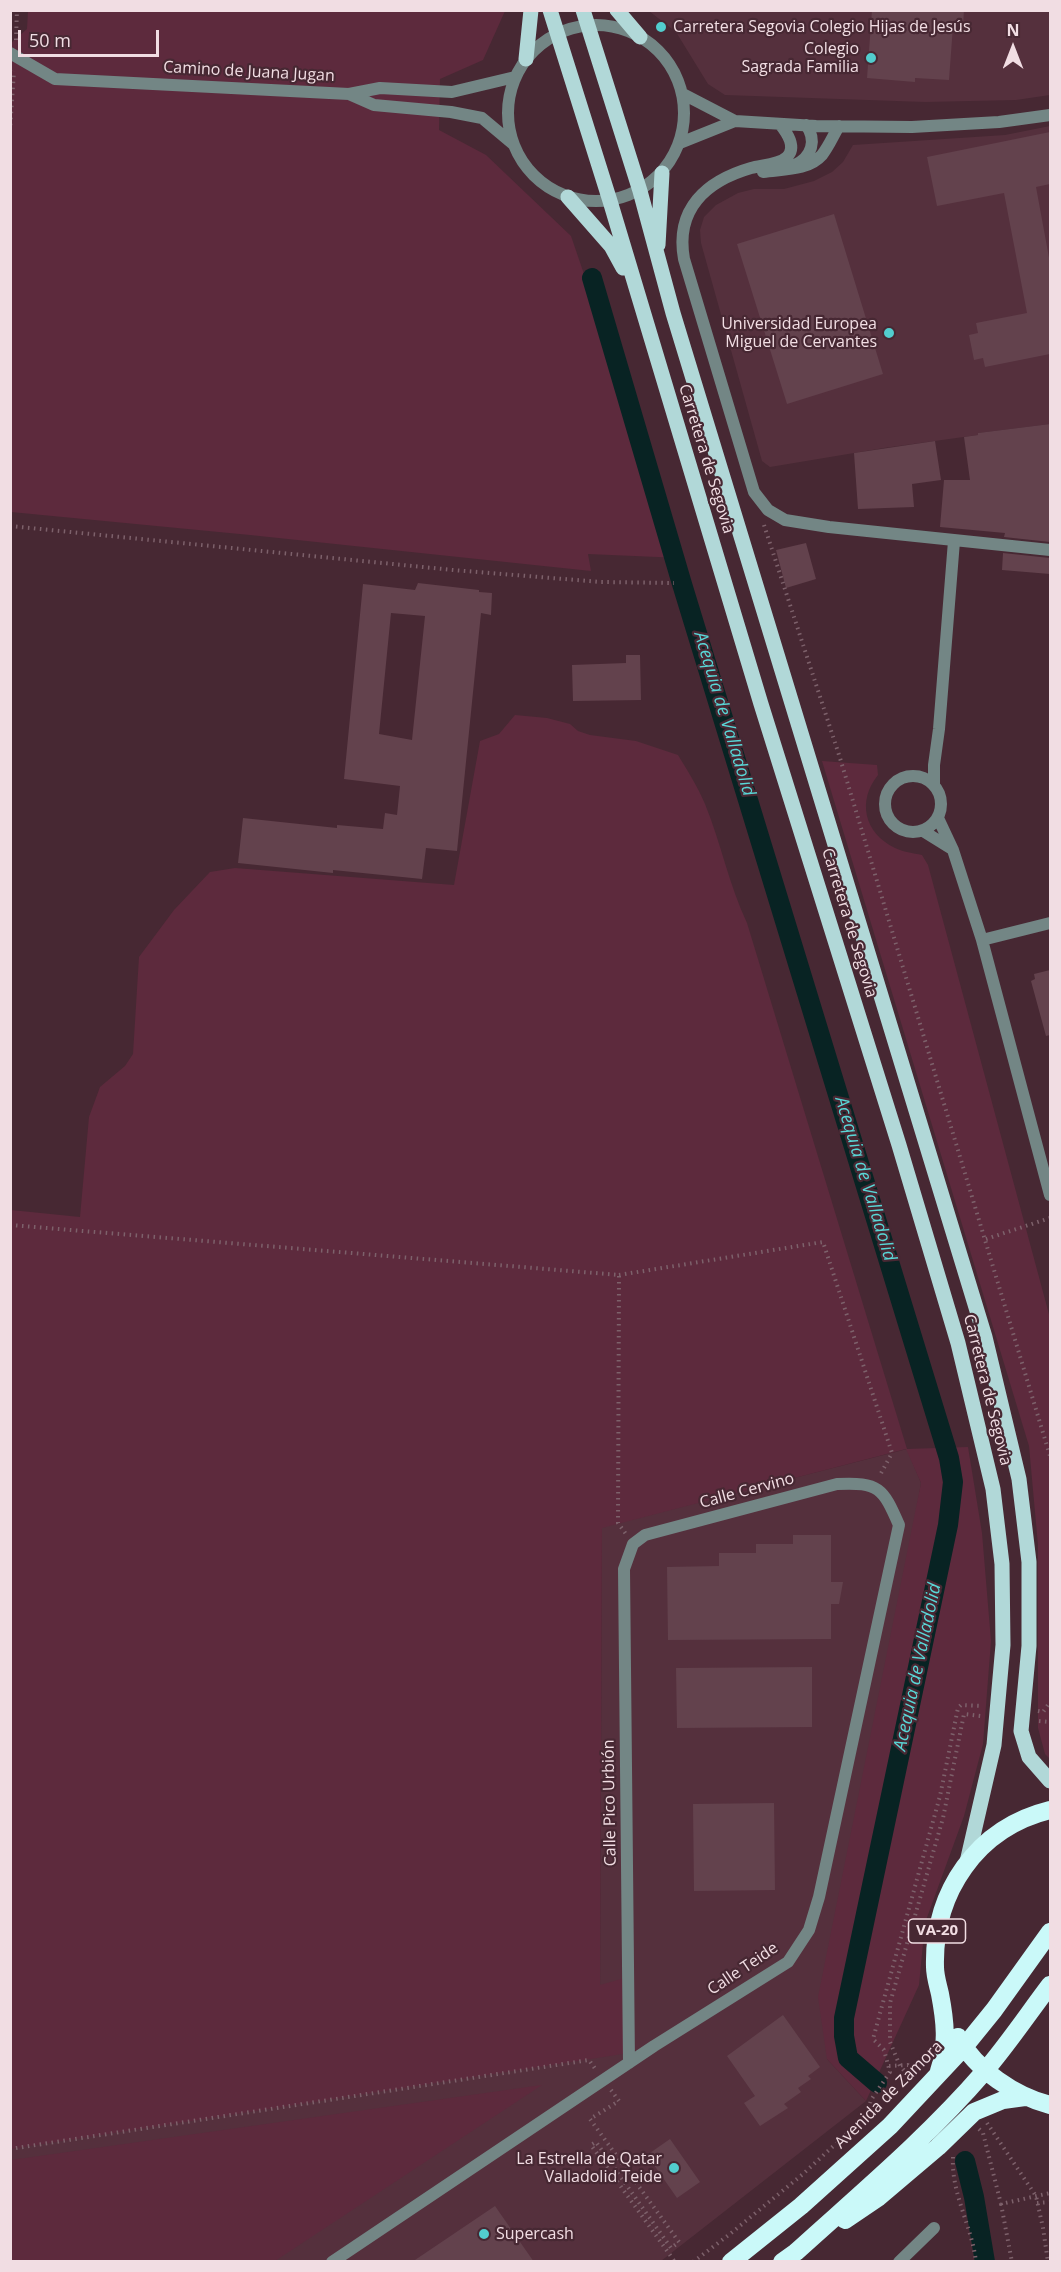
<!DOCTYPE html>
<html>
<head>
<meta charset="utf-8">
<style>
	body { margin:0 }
	#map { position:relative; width:1061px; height:2272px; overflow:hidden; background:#472833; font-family:"Open Sans",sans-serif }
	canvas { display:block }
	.frame { position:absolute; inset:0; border:12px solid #f1dde3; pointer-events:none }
	.north { position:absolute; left:983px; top:18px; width:60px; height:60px; -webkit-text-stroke:4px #472833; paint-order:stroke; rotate:0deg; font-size:16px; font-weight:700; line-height:24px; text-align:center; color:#f1dde3 }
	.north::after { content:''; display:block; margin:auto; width:21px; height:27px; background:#f1dde3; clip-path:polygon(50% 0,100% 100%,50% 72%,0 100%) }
	.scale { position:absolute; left:18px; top:30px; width:141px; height:27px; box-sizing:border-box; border:3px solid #f1dde3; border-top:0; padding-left:8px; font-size:18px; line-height:21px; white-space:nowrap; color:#f1dde3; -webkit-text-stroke:4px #472833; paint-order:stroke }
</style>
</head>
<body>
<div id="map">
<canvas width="1061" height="2272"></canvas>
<div class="frame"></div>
<div class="north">N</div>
<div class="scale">50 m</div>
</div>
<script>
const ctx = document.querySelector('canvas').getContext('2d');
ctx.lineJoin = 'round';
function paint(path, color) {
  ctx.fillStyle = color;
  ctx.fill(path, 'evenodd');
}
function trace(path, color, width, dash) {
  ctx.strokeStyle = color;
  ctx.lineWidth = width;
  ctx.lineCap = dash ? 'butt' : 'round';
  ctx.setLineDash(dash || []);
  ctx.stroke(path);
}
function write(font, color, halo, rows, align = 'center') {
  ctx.font = font + ' "Open Sans",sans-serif';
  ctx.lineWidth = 4.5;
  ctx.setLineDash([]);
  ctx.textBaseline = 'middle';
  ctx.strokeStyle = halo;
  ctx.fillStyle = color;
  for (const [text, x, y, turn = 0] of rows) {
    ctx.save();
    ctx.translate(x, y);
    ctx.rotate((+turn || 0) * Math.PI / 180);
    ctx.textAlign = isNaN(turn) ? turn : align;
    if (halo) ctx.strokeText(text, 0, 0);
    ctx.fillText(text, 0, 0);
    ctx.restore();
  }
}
paint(new Path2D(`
	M649 11H1050V95L1016 100 925 102 725 95 708 84 676 32Z
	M1050 126V424L978 433V435L884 448 770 467 762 461 701 243 700 230 704 217 716 205 738 193 754 189H784L814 181 832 172 843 162 853 145 1005 135Z
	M907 1449 921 1483 827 2059 866 2101 661 2261H11L10 2055 600 1986 602 1527Z`), '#55303d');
paint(new Path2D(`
	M28 11H505L483 60 440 79 439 130 486 155 571 236 681 558 588 554 591 571 250 535 11 512 10 44 27 29Z
	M515 715 547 718 570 724 578 731 590 735 636 741 678 755C687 770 698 787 705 804 721 843 729 885 747 923L907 1449 968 1447 982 1533 991 1641 983 1744 964 1816 925 1923 919 1985 866 2101 827 2059 818 1997 921 1483 906 1449 602 1528 600 1985 628 1977 629 2053 11 2149V1210L80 1217 89 1117 100 1087 125 1066 133 1054 139 957 174 910 210 872 235 868 454 885 480 741 499 734Z
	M822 761 877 765 878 775C857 801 864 833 895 848 903 852 913 853 922 855L928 865 1050 1318V1759L1045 1754 1038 1728V1545L1029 1446Z
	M542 2085 275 2261H11V2160Z`), '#5d2a3d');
trace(new Path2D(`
	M592 278 682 584 949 1458 953 1482 948 1525 844 2018V2036L848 2058 877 2083
	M965 2161 974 2197 985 2262`), '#082323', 20);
paint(new Path2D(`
	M872 10H964L963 26H953L949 80 915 78V82L867 78Z
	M1050 132V184L1036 187 1050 263V354L985 367 983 358 974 360 969 335 978 333 976 323 1027 313 1004 193 937 206 927 157Z
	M834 214 883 374 787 404 737 244Z
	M1050 424V542L1004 537 1005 533 940 527 944 480H970L964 437 978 435V433Z
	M935 441 941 480 912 484 914 507 858 509 854 453Z
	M806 543 816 579 786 588 776 550Z
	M1003 553 1050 558V574L1002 570Z
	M418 583 479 590V592L492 593 491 615 481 613 457 851 426 848 422 879 333 870V873L238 863 243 818 337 828V825L383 829 385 813 397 815 400 786 344 779 363 584 415 590ZM391 613 425 616 412 740 379 734Z
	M626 655H640L641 700 573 701 572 665 626 663Z
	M1050 970V1035L1046 1036 1031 981 1035 979 1034 974Z
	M793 1535H831V1582H843L839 1604H831V1639L668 1640 667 1567 719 1566V1553H756V1544H793Z
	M812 1667V1727L677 1728 676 1668Z
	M774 1803 775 1890 694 1891 693 1804Z
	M783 2015 820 2067 808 2076 811 2079 798 2088 801 2092 784 2104 788 2108 760 2126 744 2103 755 2096 727 2056Z
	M670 2139 700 2182 677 2198 647 2155Z
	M495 2206 534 2262H412Z`), '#63424d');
trace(new Path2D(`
	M16 40 17 10
	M10 131 14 71
	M764 525 840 758 1050 1456
	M10 526 453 570 601 582 674 583
	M10 1225 619 1275 618 1523 626 1534
	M986 1239 1050 1218
	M619 1275 823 1242 892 1453 879 1477
	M1038 1711 1043 1712 1050 1702
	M1039 1721 1050 1722
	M889 2066 908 2065 918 2073
	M912 2079 900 2066 890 2042V2003L943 1818 964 1714 981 1716
	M611 2090 619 2101 590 2119 679 2242 671 2248 596 2142 591 2145 675 2262
	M987 2123 1036 2196 1043 2228 1048 2262
	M979 2129 983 2133 1001 2204 1050 2193
	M10 2149 589 2060 596 2070
	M953 2157C951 2194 972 2226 976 2262
	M1037 2203 1050 2202
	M1001 2204 1012 2262
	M693 2262 730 2234 803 2174 867 2115 871 2100 890 2072 884 2050 873 2039 882 2006 940 1796 958 1708 961 1705 983 1706`), '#7d616b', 4, [1.5, 4.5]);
trace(new Path2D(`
	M508 113a88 88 0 1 1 176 0a88 88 0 1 1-176 0Z
	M10 53 55 79 349 94 380 88 452 92 515 77
	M349 94 374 105 451 112 482 118 513 144
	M683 94 735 121 816 126 912 127 999 122 1050 115
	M780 124C787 133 797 147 787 157 779 165 761 165 751 168 706 181 675 209 684 259L754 492 768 510 785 520 829 527 1050 550
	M680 143 735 121
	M795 165C812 157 817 140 806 125
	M763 172C782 169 808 171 822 155 829 146 833 136 839 126
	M885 804a28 28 0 1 1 56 0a28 28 0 1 1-56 0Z
	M934 785V765L939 729 954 541
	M938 818 953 850 982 940 1050 1195
	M923 831 952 849
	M982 940 1050 923
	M332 2262 654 2046 788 1962 809 1930 819 1897 899 1525C883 1488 879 1482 837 1484L645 1535 633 1544 624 1569 629 2063
	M899 2262 934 2228`), '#738685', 12);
trace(new Path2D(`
	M550 10 610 201 761 704 899 1145 958 1343 993 1489 1002 1564 1003 1645 994 1745 967 1862
	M583 10 640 191 673 313 985 1337 1019 1479 1029 1562V1646L1021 1731 1029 1757 1050 1781
	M617 10 640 37
	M526 59 531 10
	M568 197 611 246 623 268
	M658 245 662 173`), '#b1d8d8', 15);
trace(new Path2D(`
	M958 2037C976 2070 1015 2096 1050 2105
	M939 2071C948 2045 945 2020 940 1994 938 1985 935 1976 935 1967 933 1892 977 1828 1050 1810
	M845 2220 879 2197 938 2147 974 2112 1003 2100 1025 2097
	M731 2262 801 2206 890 2126 964 2047 994 2010 1050 1932
	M782 2262 796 2252C860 2194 927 2138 984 2072 1008 2044 1028 2014 1050 1985`), '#caf9f9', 18);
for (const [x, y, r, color] of [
	[661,27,6,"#52cdce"],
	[871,58,6,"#52cdce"],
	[889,333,6,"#52cdce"],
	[674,2168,6,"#52cdce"],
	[484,2234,6,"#52cdce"]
]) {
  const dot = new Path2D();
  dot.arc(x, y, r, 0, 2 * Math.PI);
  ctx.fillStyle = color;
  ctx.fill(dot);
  trace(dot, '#472833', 2);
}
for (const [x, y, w] of [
	[937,1931,57]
]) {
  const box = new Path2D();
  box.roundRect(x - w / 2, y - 12, w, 24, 4.5);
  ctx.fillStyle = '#472833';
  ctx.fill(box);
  trace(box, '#f1dde3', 1.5);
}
write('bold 15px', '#f1dde3', null, [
	["VA-20",937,1931]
]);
write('16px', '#f1dde3', '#472833', [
	["Carretera Segovia Colegio Hijas de Jesús",673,27,"left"],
	["Colegio",859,49],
	["Sagrada Familia",859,67],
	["Universidad Europea",877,324],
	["Miguel de Cervantes",877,342],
	["La Estrella de Qatar",662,2159],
	["Valladolid Teide",662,2177],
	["Supercash",496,2234,"left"]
], 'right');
write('16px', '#f1dde3', '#472833', [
	["Camino de Juana Jugan",249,72,3],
	["Carretera de Segovia",706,459,73],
	["Carretera de Segovia",849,923,73],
	["Carretera de Segovia",987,1390,76],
	["Calle Cervino",747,1491,-15],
	["Calle Pico Urbión",610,1803,-91],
	["Calle Teide",743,1969,-34],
	["Avenida de Zamora",889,2095,-45]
]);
write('italic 18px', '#59d7d7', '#472833', [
	["Acequia de Valladolid",724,714,73],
	["Acequia de Valladolid",865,1179,73],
	["Acequia de Valladolid",918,1667,-78]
]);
</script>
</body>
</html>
